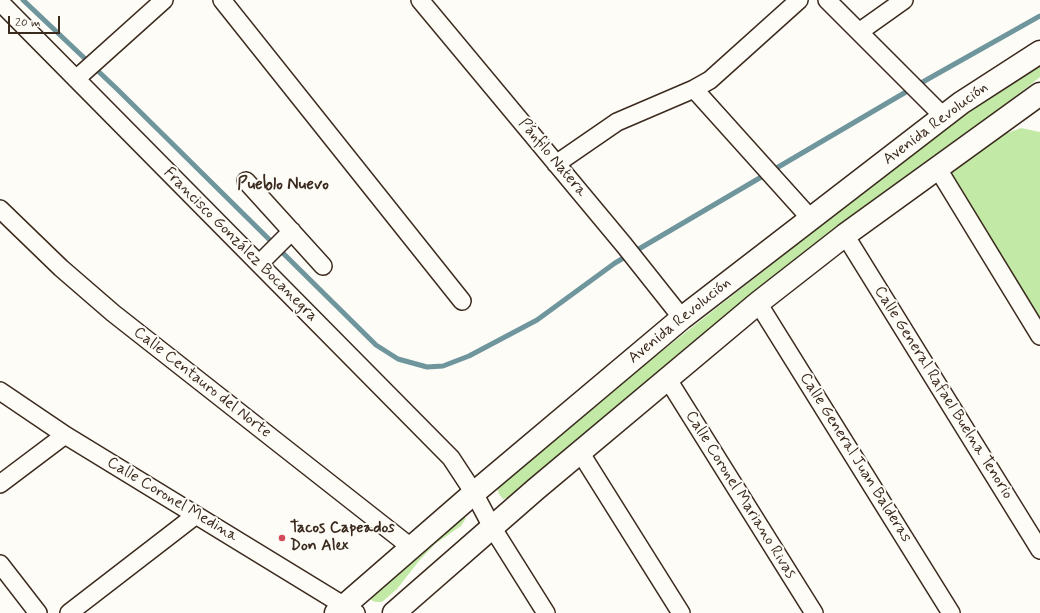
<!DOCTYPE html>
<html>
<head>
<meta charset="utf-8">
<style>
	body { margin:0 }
	#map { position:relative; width:1040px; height:613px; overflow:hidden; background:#fdfcf7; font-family:Mynerve,sans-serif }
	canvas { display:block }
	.scale { position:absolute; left:8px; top:16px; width:52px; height:18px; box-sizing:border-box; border:2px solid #3b2a1e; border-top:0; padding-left:5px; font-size:12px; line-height:14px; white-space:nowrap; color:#3b2a1e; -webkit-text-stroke:3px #fdfcf7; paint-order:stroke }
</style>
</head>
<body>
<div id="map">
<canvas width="1040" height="613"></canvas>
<div class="scale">20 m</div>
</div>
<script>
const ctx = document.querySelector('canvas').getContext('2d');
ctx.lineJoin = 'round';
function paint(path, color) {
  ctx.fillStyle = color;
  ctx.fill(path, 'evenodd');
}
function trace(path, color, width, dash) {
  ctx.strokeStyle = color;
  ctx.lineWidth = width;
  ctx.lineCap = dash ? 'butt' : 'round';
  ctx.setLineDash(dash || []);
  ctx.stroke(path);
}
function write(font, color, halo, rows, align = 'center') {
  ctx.font = font + ' Mynerve,sans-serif';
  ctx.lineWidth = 4;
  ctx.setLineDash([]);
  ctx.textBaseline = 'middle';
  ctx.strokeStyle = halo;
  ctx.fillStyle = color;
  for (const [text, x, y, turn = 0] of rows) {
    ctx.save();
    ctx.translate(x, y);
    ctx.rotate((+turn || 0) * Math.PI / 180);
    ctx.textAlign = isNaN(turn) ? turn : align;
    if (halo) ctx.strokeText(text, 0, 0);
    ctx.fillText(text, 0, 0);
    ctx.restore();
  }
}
paint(new Path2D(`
	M1040 60V77L515 497 503 499 499 494 497 488 624 381 818 228 892 165Z
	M1021 128 1040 132V317L949 174 1002 135Z
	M457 516 466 518 461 526 435 544 419 561 397 589 382 602C375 602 371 602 368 595Z`), '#c2eaa6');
trace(new Path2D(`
	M23 0 117 89 376 345 398 359 427 367 443 366 469 356 537 320 615 263 928 79 1040 16`), '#6f959d', 5);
const street = new Path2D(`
	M222 0 462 301
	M420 0 624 245 682 318
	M827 0 944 117
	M0 2 451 458 474 493 492 527 546 613
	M859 32 904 0
	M76 79 164 0
	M694 89 811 219
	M556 164 617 122 694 89 710 80 799 0
	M938 169 1040 336
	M246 181 323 266
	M0 209 61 268 113 313 412 548
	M845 235 1040 550
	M259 264 292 231
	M758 303 951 613
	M667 378 814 613
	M0 391 65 435 356 613
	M580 452 681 613
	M0 484 65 435
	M0 564 38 613
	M69 613 196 515`);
const secondary = new Path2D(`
	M336 613 474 493 682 318 961 103 1040 52
	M394 613 536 489 758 303 845 235 1040 94`);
trace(street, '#3b2a1e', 20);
trace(secondary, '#3b2a1e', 25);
trace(street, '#fdfcf7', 17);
trace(secondary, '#fdfcf7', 22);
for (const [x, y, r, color] of [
	[282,538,4,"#d1495b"]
]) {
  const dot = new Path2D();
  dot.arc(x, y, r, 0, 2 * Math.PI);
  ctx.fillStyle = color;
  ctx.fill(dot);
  trace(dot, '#fdfcf7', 1.5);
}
write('16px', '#3b2a1e', '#fdfcf7', [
	["Avenida Revolución",936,124,-37],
	["Pánfilo Natera",552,158,50],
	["Francisco González Bocanegra",240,245,45],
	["Avenida Revolución",680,321,-39],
	["Calle Centauro del Norte",202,383,38],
	["Calle General Rafael Buelna Tenorio",943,393,58],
	["Calle General Juan Balderas",855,458,58],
	["Calle Coronel Mariano Rivas",740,495,58],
	["Calle Coronel Medina",172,500,31]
]);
write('bold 16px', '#3b2a1e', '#fdfcf7', [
	["Tacos Capeados",290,529],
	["Don Alex",290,547]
], 'left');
write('bold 17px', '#3b2a1e', '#fdfcf7', [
	["Pueblo Nuevo",283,185]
]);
</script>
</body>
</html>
